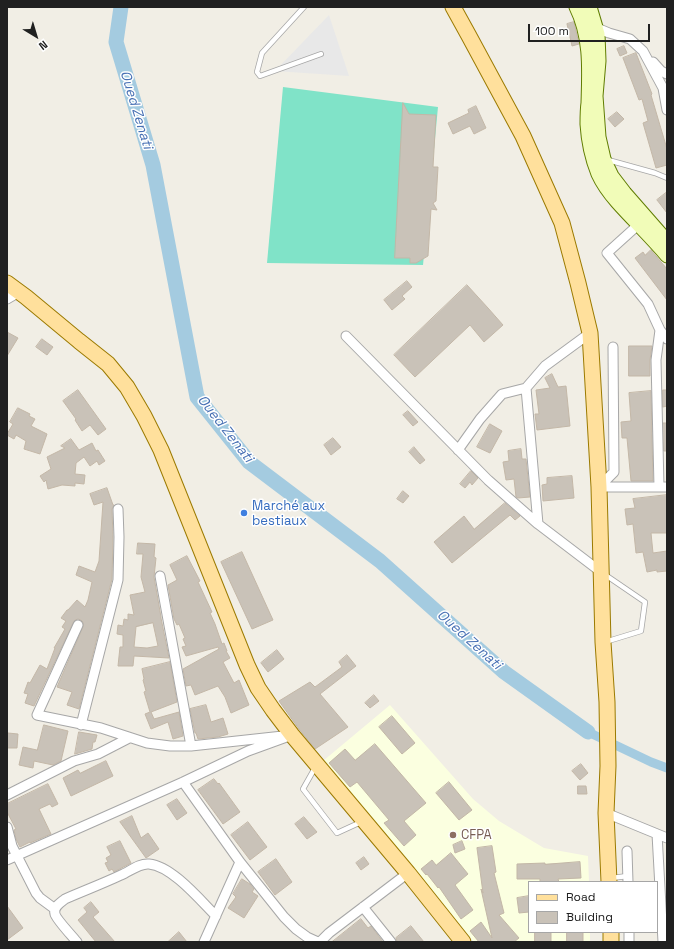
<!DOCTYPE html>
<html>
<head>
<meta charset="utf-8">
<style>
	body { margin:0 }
	#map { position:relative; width:674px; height:949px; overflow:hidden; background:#f1eee5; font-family:"Space Grotesk",sans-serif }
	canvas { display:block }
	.frame { position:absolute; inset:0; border:8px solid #202020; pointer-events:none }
	.legend { position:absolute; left:528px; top:881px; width:130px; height:52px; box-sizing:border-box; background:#fff; border:1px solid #a6a6a6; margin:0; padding:5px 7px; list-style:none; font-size:12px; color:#202020 }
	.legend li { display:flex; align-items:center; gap:8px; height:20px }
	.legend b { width:20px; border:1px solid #a6a6a6 }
	.north { position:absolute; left:16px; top:16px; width:40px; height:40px; -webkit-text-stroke:3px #fff; paint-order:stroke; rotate:142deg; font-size:11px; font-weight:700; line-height:16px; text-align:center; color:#202020 }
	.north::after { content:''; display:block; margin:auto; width:14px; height:18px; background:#202020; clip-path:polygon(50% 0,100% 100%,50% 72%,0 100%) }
	.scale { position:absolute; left:528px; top:24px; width:122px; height:18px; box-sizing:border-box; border:2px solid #202020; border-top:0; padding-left:5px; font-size:12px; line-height:14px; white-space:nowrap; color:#202020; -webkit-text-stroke:3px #fff; paint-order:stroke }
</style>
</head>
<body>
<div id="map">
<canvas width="674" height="949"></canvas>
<div class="frame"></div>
<ul class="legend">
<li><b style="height:5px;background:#ffe09c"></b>Road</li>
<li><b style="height:11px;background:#c9c2b8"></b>Building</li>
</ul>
<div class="north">N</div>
<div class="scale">100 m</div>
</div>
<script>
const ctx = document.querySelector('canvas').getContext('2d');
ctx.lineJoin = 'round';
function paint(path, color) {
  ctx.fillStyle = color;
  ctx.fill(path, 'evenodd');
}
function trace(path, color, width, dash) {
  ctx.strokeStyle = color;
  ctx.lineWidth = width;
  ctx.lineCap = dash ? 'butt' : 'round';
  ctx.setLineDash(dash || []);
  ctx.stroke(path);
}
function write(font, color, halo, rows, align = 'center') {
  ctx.font = font + ' "Space Grotesk",sans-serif';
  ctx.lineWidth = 3;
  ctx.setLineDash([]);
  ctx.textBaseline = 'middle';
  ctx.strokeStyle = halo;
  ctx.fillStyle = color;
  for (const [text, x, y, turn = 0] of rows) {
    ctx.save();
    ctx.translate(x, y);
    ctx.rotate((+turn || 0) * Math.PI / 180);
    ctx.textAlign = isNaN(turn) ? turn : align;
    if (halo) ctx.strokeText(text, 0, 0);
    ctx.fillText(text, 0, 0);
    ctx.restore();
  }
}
paint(new Path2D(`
	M390 705 473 799 499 821 544 848 588 856 589 882H529V932H590V942H474L323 761Z`), '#fbffe0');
paint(new Path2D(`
	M283 87 438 107 423 265 267 263Z`), '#80e3c8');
paint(new Path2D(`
	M329 15 349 76 275 71Z`), '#e8e8e8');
trace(new Path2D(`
	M588 732 651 762 667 768`), '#a4cbe0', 9);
trace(new Path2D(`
	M121 7 116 42 153 165 197 397 249 462 380 561 504 672 588 732`), '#a4cbe0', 15);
const building = new Path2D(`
	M574 22 579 44 572 46 567 24Z
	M624 46 627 53 620 56 617 49Z
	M636 53 652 94 651 95 667 149V165L656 168 643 123 648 121 642 99 639 100 623 58Z
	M403 103 409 114 436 115 433 167H438L436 201 433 203 437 210 431 209 428 256 416 263H410V258H395Z
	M476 106 486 128 474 134 470 126 453 134 448 123 469 113 468 110Z
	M617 112 624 119 615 127 608 119Z
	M667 192V213L657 200Z
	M651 250 667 269V300L635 258 643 252 645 255Z
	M407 281 412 287 402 296 405 299 392 310 384 300Z
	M467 285 488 308 503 325 484 342 470 325 415 377 394 355Z
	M7 332 18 338 7 356Z
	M42 339 53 347 47 355 36 347Z
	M629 346H652L650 360V376H629Z
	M552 374 558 387 566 386 570 426 537 430 535 414H539L536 390 550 388 545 378Z
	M78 390 106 429 98 435 90 425 82 431 75 420 76 419 63 401Z
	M663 390H667V406L663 407Z
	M651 391 653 481H631L627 438H622L621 422 631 421 629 393Z
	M18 408 30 414 29 416 35 419 31 426 47 434 40 454 24 449 26 441 16 435 14 439 7 435V434L13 424 10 422Z
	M408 411 418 422 413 426 403 415Z
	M663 423H667V451H664Z
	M490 424 502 431 490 453 477 447Z
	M333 438 341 447 331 455 324 445Z
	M71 439 79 450 92 443 96 451 98 450 105 461 99 465 97 461 90 466 84 457 76 463 75 474 85 475 84 484 75 483V486L62 485 48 489 46 480 44 482 40 476 51 469 47 457 65 448 61 446Z
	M414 447 425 460 420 464 409 452Z
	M521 449 522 459H526L530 497 518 498 516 497 514 479 506 480 503 462 509 461 508 451Z
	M471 471 478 478 472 485 470 482 465 488 460 484Z
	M572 476 574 498 543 501 542 485 547 484V478Z
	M107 488 113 505H114L112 509 113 537 112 579 79 709 67 705 72 692 57 687 83 627V622L81 620 78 619 75 620 73 623 34 706 25 703 28 694 24 693 28 682 30 683 40 665 47 669 55 648H54L65 629 62 627 66 621 61 618 67 610H68L77 600 85 607 88 600 92 582 76 575 79 566 95 572 99 561 103 502 94 505 90 494Z
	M403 491 409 496 403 503 397 499Z
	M667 495V533H651L653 553 667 551V571L657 572V570L647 572 643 552 636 553 633 524 627 525 625 509 635 508 633 499Z
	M505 503 520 516 515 520 510 515 452 563 434 542 464 516 474 529Z
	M138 543 155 544 154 557 156 558 154 577 161 617V618L169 658 134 656 133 666H118L120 647H123V635L117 634 118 625 123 626 124 619 128 620V614L134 615 130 595 145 592 141 577 143 554H137ZM153 623 158 646 147 648 134 647 136 627Z
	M242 552 273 620 252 629 221 562Z
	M187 556 200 581 198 582 212 612 210 613 215 624 222 644 224 643 227 651H226L230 658 223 662 234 683 239 680 249 705 231 713 225 697 218 686 195 695 191 685 186 686 183 669 219 649 218 647 186 656 182 647 186 646 183 639 185 638 179 624 177 625 174 619 168 585 177 580 170 565Z
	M277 650 284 659 268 672 261 663Z
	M347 655 356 666 320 694 348 727 315 749 299 729 279 701 310 682 315 687 342 667 339 662Z
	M170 662 177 702 151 712 154 719 179 712 183 736 173 739 168 722 151 729 145 714 150 712 144 692 146 691 143 680 144 679 142 669Z
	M374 695 379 701 370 708 365 703Z
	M206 705 211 722 223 718 228 734 218 737 198 739 196 733H195L190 709Z
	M392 716 415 743 402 754 379 727Z
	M44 725 68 731 61 761 53 765 34 761 33 768 19 765 23 747 37 750Z
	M79 732 97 735 95 742H93L92 749 75 754Z
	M8 733 18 734 17 748H7Z
	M375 744 426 803 404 821 416 835 404 846 384 823 389 820 357 782 350 787 329 763 345 749 355 760Z
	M106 761 113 776 71 796 63 778 78 770 80 773Z
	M581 764 588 773 580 780 572 771Z
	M214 779 218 784 219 783 240 812 223 824 198 790Z
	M449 782 472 810 459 820 436 793Z
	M48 784 58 804 52 807 50 804 39 809 51 834 30 843V842L20 847 16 839 14 830 16 829 7 812V804Z
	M578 786H586L587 794H578Z
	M177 799 187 813 177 820 167 805Z
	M132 816 141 838 148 833 159 849 146 858 120 822Z
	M304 817 317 832 307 839 295 824Z
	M248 822 267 847 250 860 231 835Z
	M120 841 131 863 114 872 112 869 109 871 105 863 108 862 106 858 111 855 107 847Z
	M462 841 465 849 455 853 453 845Z
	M492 846 496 872 494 873 504 913 499 915 519 938 514 942H479L470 931 481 922 492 938 481 889 483 893 477 848Z
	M451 853 468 874 455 885 473 910 461 919 439 887 438 888 427 874 426 875 421 869 432 860 436 865Z
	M364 857 369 864 361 870 356 863Z
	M276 859 292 882 275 895 258 872Z
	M580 862 581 878 558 879 559 882H540V879H517V864L545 863V864Z
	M242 879 250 884 254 889 252 892 258 896 244 918 228 908 236 897 233 894Z
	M529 896V912L519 913 517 898Z
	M91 902 99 912 93 917 115 942H96L78 920 87 912 84 908Z
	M7 906 23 928 7 940Z
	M361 919 368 928 371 926 383 942H332Z
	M411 926 424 942H397L396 938Z
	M179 932 187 942H168Z
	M535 932H551V942H535Z
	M567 932H583V942H567Z`);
paint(building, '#c9c2b8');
trace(building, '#c3b7a7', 1);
const lane = new Path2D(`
	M304 7 262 53 257 72 260 76 321 54
	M608 160 655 173 667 178
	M604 574 645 602 641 631 605 642
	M316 766 303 789 337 833 361 822
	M611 878 628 876`);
const street = new Path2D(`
	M597 28 609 33 630 39 643 51 663 88 667 110
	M653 62 661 71 667 74
	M638 225 607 253 648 304 660 330 667 339
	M7 299 19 292
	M346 336 488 480 538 524 601 572
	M458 450 480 419 502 394 526 388
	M599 487 614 472 613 347
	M599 487H667
	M659 487 656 360 660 330
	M538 524 526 388 545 366 590 333
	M160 576 191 746
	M81 725 118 580 119 537 118 509
	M183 782 240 862 284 917 296 929 307 937 318 942
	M7 795 74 761 98 754 129 738
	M606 813 667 838
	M7 827 12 846 36 893 40 898 55 909
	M657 834 663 942
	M627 851 628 882
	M7 860 183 782 248 751 292 735 191 746H170L147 743 101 728 37 715 78 625
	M363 907 391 942
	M629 932V942
	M77 942C73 937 56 919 55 914 53 907 60 903 65 899 83 891 102 884 121 875 129 872 139 863 149 864 172 866 200 900 216 916
	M204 942 240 862
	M320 942 329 933 408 873`);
const secondary = new Path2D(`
	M576 7C591 37 589 70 588 103 587 110 587 117 587 124 588 141 592 159 598 174 603 185 610 194 617 202 633 220 651 237 667 256
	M590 7 598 34 599 61 596 96 599 137 604 159 612 176 625 193 667 241`);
const primary = new Path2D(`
	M453 7 469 36 523 136 562 223 578 283 590 333 599 487 603 642 607 702 608 766 606 813 609 882
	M7 283 26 297 79 341 108 364 127 387 144 416 161 450 247 665 258 688 273 710 292 735 408 873 463 942
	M611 932V942`);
trace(lane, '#a7a7a7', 6);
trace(street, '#a7a7a7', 11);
trace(secondary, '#607d00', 15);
trace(primary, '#9b7a00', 17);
trace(lane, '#fff', 4.5);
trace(street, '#fff', 9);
trace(secondary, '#f1fcb8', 13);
trace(primary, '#ffe09c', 15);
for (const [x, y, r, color] of [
	[244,513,4,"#3f7fe0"],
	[453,835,4,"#8d6e63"]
]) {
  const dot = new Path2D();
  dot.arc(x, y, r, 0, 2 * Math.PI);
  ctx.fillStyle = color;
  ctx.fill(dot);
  trace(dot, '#fff', 1.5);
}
write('13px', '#366cbe', '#fff', [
	["Marché aux",252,506],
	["bestiaux",252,521]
], 'left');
write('13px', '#785e54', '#fff', [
	["CFPA",461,835]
], 'left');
write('italic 14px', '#4770b4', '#fff', [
	["Oued Zenati",136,110,73],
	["Oued Zenati",225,429,52],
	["Oued Zenati",469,640,42]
]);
</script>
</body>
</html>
